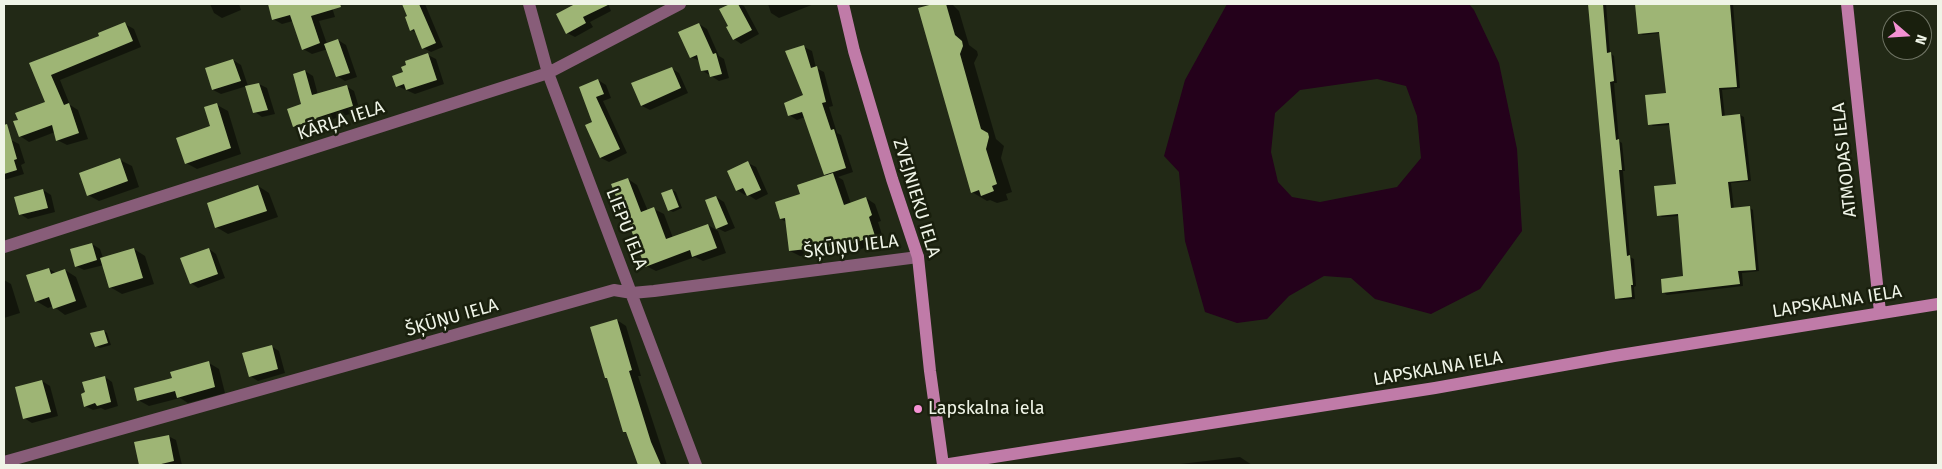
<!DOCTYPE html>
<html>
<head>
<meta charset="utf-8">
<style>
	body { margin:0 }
	#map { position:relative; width:1942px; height:469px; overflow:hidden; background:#222916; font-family:"Fira Sans",sans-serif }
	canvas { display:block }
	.frame { position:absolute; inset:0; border:5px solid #eff4e7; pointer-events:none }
	.north { position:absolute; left:1882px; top:10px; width:50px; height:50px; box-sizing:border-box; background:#191f0d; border:1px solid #6f7464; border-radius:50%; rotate:109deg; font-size:14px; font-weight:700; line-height:20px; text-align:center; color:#eff4e7 }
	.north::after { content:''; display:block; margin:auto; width:18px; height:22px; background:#f491d3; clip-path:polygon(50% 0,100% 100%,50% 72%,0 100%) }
</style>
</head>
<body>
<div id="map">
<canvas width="1942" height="469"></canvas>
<div class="frame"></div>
<div class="north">N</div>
</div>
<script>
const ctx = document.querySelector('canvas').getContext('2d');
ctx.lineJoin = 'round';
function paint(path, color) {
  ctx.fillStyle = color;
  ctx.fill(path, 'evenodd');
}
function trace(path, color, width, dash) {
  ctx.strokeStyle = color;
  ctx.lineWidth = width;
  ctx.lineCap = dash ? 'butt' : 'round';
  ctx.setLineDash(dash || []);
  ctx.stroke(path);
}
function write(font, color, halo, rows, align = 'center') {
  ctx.font = font + ' "Fira Sans",sans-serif';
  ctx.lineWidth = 5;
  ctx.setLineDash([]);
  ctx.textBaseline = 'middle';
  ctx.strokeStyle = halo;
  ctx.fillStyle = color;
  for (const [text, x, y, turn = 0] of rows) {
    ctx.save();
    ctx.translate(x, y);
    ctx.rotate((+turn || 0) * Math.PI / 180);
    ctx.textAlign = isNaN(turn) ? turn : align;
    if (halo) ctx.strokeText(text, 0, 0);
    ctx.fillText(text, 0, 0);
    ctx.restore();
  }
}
paint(new Path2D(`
	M1227 4H1469L1474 10 1499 63 1517 149 1522 231 1480 289 1431 314 1375 299 1351 278 1324 276 1289 296 1267 319 1237 323 1205 312 1185 241 1179 172 1164 156 1185 80ZM1377 79 1406 86 1417 116 1421 158 1397 187 1320 202 1292 197 1278 182 1271 152 1275 113 1300 90Z`), '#24011b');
paint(new Path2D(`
	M210 4H239L241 10 222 18 214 13Z
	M269 4H331L335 17 319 21 327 44 338 40 346 45 357 77 345 81 337 76 328 49 312 54 303 49 293 21 282 24 273 19Z
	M406 4H425L443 47 431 52 423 48 417 33 411 30 409 17 404 5Z
	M577 4H608L611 11 590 22 593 27 575 37 567 33 557 14Z
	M732 4H739L744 6 759 34 741 44 734 39 730 26 721 10Z
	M768 4H814L779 18 771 13Z
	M929 4H952L959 11 969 45 977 51 978 55 974 63 996 139 1004 146 1001 158 1012 192 1006 194 1008 200 997 203 990 200 987 201 972 192Z
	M1589 4H1606L1610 53 1614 56 1617 83H1614L1619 141 1622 143 1625 171H1623L1630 257 1634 259 1636 286 1634 287 1635 299 1620 300 1616 298Z
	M1636 4H1733L1740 88 1722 90 1725 117 1740 115 1744 117 1751 181 1731 183 1734 209 1750 208 1753 210 1759 271 1742 273 1743 286 1667 295 1664 293 1685 277 1679 216 1662 217 1659 215 1677 185 1671 125 1653 126 1650 124 1667 94 1660 33 1643 35 1639 33Z
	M125 24 134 29 141 47 60 80 70 105 78 110 88 139 67 145 57 140 55 132 29 142 20 136 47 103 31 63 100 36Z
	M699 24 707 29 719 56 724 59 729 78 719 81 703 71 700 61 691 57Z
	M804 47 812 51 816 68 824 72 833 106 829 107 837 133 841 135 853 172 838 177 843 180 851 204 866 198 875 204 881 221 878 222 884 241 861 249 800 256 790 251 786 222 781 219 802 195 828 176 825 175 805 117 797 120 789 115 804 95Z
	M428 55 436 59 444 84 415 94 397 86 404 73Z
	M233 60 241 65 248 86 259 84 267 88 275 114 262 117 255 112 247 86 221 94 213 90 207 69Z
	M671 68 679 73 688 93 650 110 642 106 633 84Z
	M305 71 313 76 318 95 346 86 354 91 360 111 323 122 324 124 302 131 294 127 289 110 303 105Z
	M598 80 606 85 611 98 603 101 627 153 609 162 601 158 586 126 594 122 580 87Z
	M217 105 228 111 241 154 197 169 186 163 212 127Z
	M11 140 19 144 25 163 21 165 24 174 4 180V142Z
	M120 160 132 166 139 187 99 201 88 195Z
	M748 163 756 167 768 194 756 200 747 194 745 195 737 190Z
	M628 179 637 185 648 211 654 209 664 214 673 238 708 225 718 231 726 253 703 261 695 257 656 271 646 266 627 213 623 211Z
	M258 186 269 193 278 217 228 234 216 227Z
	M43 190 51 195 55 212 28 219 20 214Z
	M672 190 676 192 682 208 673 212 669 210Z
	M716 197 724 202 735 228 725 232 717 228Z
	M92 244 100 249 103 258 134 249 145 256 154 284 122 294 110 287 104 265 84 270 76 266Z
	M209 249 216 254 225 278 198 288 191 283Z
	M49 269 56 273 65 270 76 277 87 307 65 315 53 306 48 308 36 301Z
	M4 280 11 284 20 313 4 318Z
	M617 320 626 326 641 376H638L667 465H640L628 433 624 432Z
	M104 331 107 333 111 345 100 348 96 346Z
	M271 346 279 351 285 373 258 381 250 376Z
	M209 363 219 369 225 393 188 403 180 398 149 406 138 400 173 379Z
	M105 377 112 382 118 406 105 410 101 408 93 410 85 406Z
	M42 381 50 386 58 416 32 423 24 418Z
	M168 436 176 440 182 465H140L135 443Z
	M1240 457 1252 465H1172Z`), '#0007');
paint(new Path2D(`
	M268 4H340L341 7 311 16 320 43 302 50 290 15 272 20Z
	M402 4H419L436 43 422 49 414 29 410 31 405 17 407 16Z
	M575 4H610L583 17 586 23 566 34 556 14Z
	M730 4H738L752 30 733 40 726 27 728 26 719 9Z
	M933 4H946L955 35 962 41 963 46 960 54 981 129 988 133 989 137 986 149 997 184 992 186 994 191 981 196 979 190 971 193 918 8Z
	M1588 4H1603L1607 53 1611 52 1614 81 1610 82 1616 140 1619 139 1622 170H1619L1627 256 1630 255 1633 285H1631L1632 297 1615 299Z
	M1635 4H1730L1737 87 1719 88 1722 116 1740 114 1748 180 1728 182 1731 208 1750 206 1756 270 1738 271 1740 284 1662 293 1661 279 1683 276 1678 214 1657 216 1654 186 1676 184 1669 123 1648 125 1645 95 1666 93 1659 32 1638 34Z
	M125 22 133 41 51 75 64 105 69 103 79 133 56 141 52 125 19 137 13 121 18 120 15 113 45 102 29 63 99 36 98 33Z
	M699 23 713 54 716 53 722 74 710 77 708 70 701 71 697 55 690 58 678 32Z
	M338 39 350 73 336 77 324 44Z
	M804 45 811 68 817 66 826 102 822 103 831 130 834 129 846 168 824 175 802 112 788 116 784 103 803 95 785 51Z
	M428 53 437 80 406 90 404 84 396 87 392 76 403 72 401 67 406 65 405 61Z
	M233 59 241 81 212 90 205 68Z
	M672 67 681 88 641 106 631 83Z
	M305 70 312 95 347 85 353 106 316 118 317 119 293 127 287 109 301 104 293 74Z
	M598 79 604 94 596 97 620 149 600 158 585 125 592 122 579 87Z
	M259 83 268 110 253 113 245 86Z
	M217 103 231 148 185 164 176 138 210 126 204 107Z
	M7 124 17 159 14 160 17 170 4 174V125Z
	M120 158 128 181 87 196 79 173Z
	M748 161 761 190 747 196 743 188 736 191 727 171Z
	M833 173 844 205 866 197 872 215 869 217 875 236 851 244 789 251 785 218 780 219 775 202 800 194 797 185Z
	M628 178 641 212 654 207 666 239 708 224 717 248 692 257 690 250 645 267 624 211 622 212 611 184Z
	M258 185 267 211 215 228 207 203Z
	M43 189 48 208 19 215 14 197Z
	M672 189 679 207 668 211 661 193Z
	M716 196 728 224 716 229 705 200Z
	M92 243 97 260 75 267 70 249Z
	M134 248 143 278 109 288 100 258Z
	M209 248 218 274 190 284 180 258Z
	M49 268 51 274 65 269 76 301 53 309 49 297 35 302 26 275Z
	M617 319 632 370 629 371 651 442 661 465H638L626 432H623L607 378H605L590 327Z
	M104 330 108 343 95 347 90 333Z
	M272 345 278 369 249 377 242 353Z
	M209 361 215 387 177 398 175 391 137 401 134 388 172 378 170 372Z
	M105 376 111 402 97 406 95 403 84 407 81 394 85 392 82 382Z
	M42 380 51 412 23 419 15 387Z
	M169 435 174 461 157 465H139L134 442Z`), '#9eb575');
trace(new Path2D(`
	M529 4 548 73 696 465
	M4 247 548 73 680 4
	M4 462 614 290 632 293 654 291 918 257`), '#885d79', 12);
trace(new Path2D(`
	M843 4 854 51 892 179 918 257 930 371 943 465
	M1847 4 1880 312
	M943 465 1435 388 1614 356 1938 304`), '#c07ba8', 12);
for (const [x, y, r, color] of [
	[918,409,5,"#f491d3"]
]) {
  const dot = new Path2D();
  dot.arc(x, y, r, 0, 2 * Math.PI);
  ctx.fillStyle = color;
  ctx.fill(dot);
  trace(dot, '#191f0d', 2);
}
write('18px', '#eff4e7', '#191f0d', [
	["KĀRĻA IELA",341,121,-18],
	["ATMODAS IELA",1845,160,-96],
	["ZVEJNIEKU IELA",916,198,73],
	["LIEPU IELA",626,229,69],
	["ŠĶŪŅU IELA",851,247,-7],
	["LAPSKALNA IELA",1837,302,-9],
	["ŠĶŪŅU IELA",452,318,-16],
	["LAPSKALNA IELA",1438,369,-10]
]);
write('18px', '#eff4e7', '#191f0d', [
	["Lapskalna iela",928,409]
], 'left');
</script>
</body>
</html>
